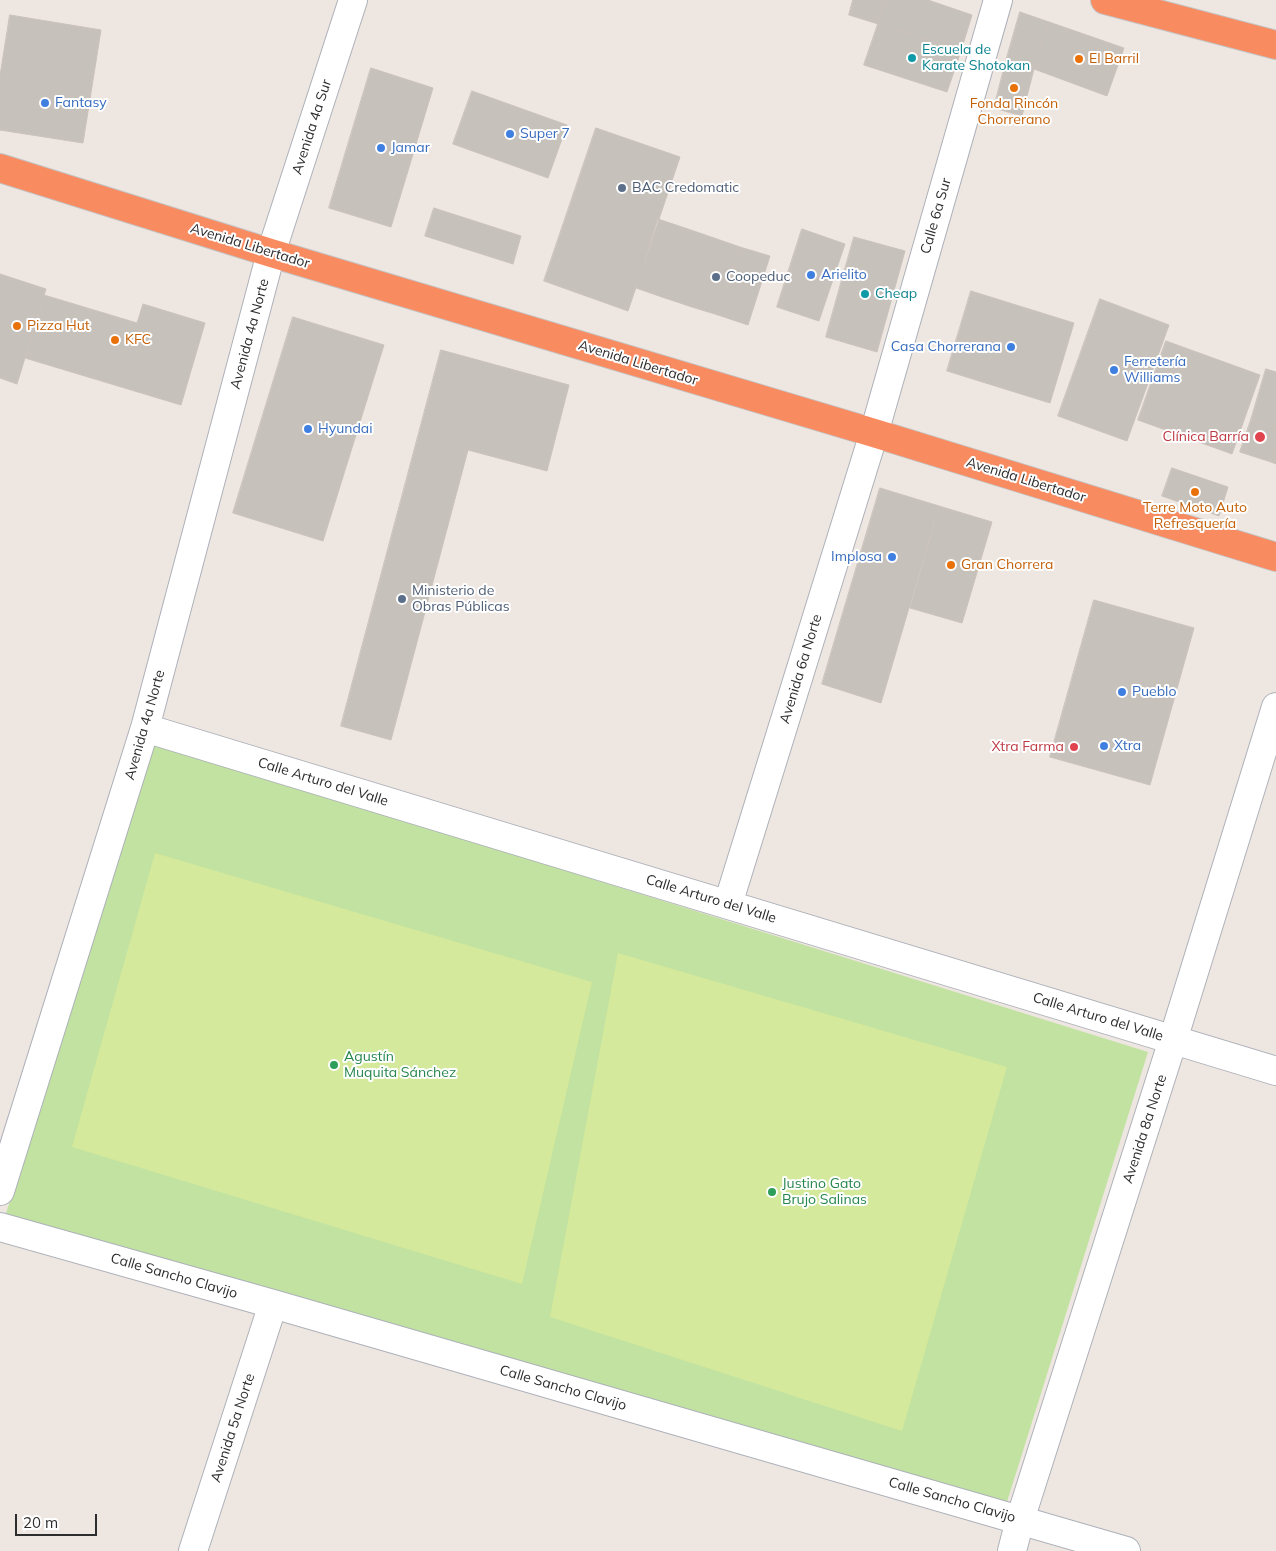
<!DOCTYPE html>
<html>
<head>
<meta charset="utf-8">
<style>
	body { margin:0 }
	#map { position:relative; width:1276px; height:1551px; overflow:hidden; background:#eee6e1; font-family:Mulish,sans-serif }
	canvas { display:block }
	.scale { position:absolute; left:15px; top:1514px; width:82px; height:22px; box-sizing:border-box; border:2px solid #2d2d2d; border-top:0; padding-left:6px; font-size:15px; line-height:18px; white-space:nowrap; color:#2d2d2d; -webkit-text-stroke:4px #fff; paint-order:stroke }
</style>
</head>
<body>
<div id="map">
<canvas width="1276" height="1551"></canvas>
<div class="scale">20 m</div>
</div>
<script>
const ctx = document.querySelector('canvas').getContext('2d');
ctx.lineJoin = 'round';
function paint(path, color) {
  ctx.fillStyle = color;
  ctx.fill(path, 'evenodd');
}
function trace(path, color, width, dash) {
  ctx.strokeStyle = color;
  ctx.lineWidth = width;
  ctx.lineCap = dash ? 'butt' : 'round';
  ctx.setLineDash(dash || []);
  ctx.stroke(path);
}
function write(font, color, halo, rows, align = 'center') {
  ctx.font = font + ' Mulish,sans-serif';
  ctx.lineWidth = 4;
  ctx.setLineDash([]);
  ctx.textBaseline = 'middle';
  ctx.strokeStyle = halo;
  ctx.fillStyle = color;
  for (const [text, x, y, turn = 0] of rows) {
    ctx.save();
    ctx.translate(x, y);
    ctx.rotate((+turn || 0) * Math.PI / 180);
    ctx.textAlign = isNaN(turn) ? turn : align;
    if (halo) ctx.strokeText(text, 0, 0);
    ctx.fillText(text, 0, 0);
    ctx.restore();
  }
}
paint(new Path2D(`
	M153 742 1148 1052 1006 1505 4 1220Z`), '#c1e2a0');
paint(new Path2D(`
	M155 853 592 982 522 1284 72 1147Z
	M618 953 1007 1067 902 1431 550 1317Z`), '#d4e99c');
const building = new Path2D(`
	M853 0H885L878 24 849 15Z
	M885 0H928L972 15 961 51 878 24Z
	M1020 12 1049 22 1034 69 1006 61Z
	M10 15 101 30 83 143 0 130V76Z
	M1049 22 1124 48 1107 96 1034 69Z
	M878 24 961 51 947 92 864 65Z
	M1006 61 1034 69 1022 116 994 108Z
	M371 68 433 88 391 227 329 208Z
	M472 91 567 125 548 178 453 144Z
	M596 128 680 157 628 311 544 281Z
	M434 208 521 236 513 264 425 236Z
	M658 219 685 228 662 297 636 288Z
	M685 228 714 238 692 307 662 297Z
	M802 229 845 244 819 321 777 307Z
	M854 237 905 251 877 352 826 337Z
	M714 238 740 247 718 315 692 307Z
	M740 247 770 256 748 325 718 315Z
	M0 274 46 289 17 384 0 378Z
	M971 291 1074 323 1050 403 947 371Z
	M44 295 137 323 143 304 205 323 181 405 25 358Z
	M1100 299 1169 325 1127 441 1058 416Z
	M293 317 384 345 323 541 233 513Z
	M1166 341 1260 375 1232 454 1138 420Z
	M441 350 569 385 547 471 468 450 391 740 341 726Z
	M1266 369 1276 372V428L1251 420Z
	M1251 420 1276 428V446L1271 462 1240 452Z
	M1276 446V464L1271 462Z
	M1172 468 1228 487 1219 516 1162 496Z
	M880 488 939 506 881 703 822 684Z
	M939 506 992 522 962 623 910 608Z
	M1094 600 1194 628 1150 785 1050 757Z`);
paint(building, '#c7c1bc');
trace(building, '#cac2ba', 1);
const minor = new Path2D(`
	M145 728 1276 1071
	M728 904 874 433 998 0
	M0 1191 145 728 271 253 353 0
	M0 1227 273 1304 1126 1551
	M193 1551 273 1304
	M1012 1551 1020 1520 1173 1040 1276 707`);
const highway = new Path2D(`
	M1105 0 1276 45
	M0 168 271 253 874 433 1276 557`);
trace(minor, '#adb1b9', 30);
trace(highway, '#c4c4c4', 30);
trace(minor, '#fff', 28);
trace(highway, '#f98b61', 28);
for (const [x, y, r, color] of [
	[912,58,5,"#0f9aa8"],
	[1079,59,5,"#e8710a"],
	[1014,88,5,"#e8710a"],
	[45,103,5,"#3f7fe0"],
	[510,134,5,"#3f7fe0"],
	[381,148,5,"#3f7fe0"],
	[622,188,5,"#5c6f8a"],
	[811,275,5,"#3f7fe0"],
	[716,277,5,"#5c6f8a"],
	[865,294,5,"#0f9aa8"],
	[17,326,5,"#e8710a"],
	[115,340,5,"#e8710a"],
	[1011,347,5,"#3f7fe0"],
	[1114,370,5,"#3f7fe0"],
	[308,429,5,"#3f7fe0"],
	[1260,437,6,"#e0444e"],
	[1195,492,5,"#e8710a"],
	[892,557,5,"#3f7fe0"],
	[951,565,5,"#e8710a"],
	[402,599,5,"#5c6f8a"],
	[1122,692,5,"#3f7fe0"],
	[1104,746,5,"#3f7fe0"],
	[1074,747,5,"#e0444e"],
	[334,1065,5,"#2e9e5b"],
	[772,1192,5,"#2e9e5b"]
]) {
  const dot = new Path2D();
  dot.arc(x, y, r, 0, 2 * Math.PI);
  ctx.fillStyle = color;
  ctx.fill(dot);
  trace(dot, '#fff', 2);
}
write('14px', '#0d838f', '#fff', [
	["Escuela de",922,50],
	["Karate Shotokan",922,66],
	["Cheap",875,294]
], 'left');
write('14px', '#c56008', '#fff', [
	["El Barril",1089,59],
	["Fonda Rincón",1014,104,"center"],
	["Chorrerano",1014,120,"center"],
	["Pizza Hut",27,326],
	["KFC",125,340],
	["Terre Moto Auto",1195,508,"center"],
	["Refresquería",1195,524,"center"],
	["Gran Chorrera",961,565]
], 'left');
write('14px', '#366cbe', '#fff', [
	["Fantasy",55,103],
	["Super 7",520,134],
	["Jamar",391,148],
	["Arielito",821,275],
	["Casa Chorrerana",1001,347,"right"],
	["Ferretería",1124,362],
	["Williams",1124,378],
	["Hyundai",318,429],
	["Implosa",882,557,"right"],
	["Pueblo",1132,692],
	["Xtra",1114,746]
], 'left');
write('14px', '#2d2d2d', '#fff', [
	["Avenida 4a Sur",312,127,-72],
	["Calle 6a Sur",936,216,-74],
	["Avenida Libertador",250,246,17],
	["Avenida 4a Norte",250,334,-75],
	["Avenida Libertador",638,363,17],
	["Avenida Libertador",1026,480,17],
	["Avenida 6a Norte",801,669,-73],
	["Avenida 4a Norte",145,725,-74],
	["Calle Arturo del Valle",323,782,17],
	["Calle Arturo del Valle",711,899,17],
	["Calle Arturo del Valle",1098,1017,17],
	["Avenida 8a Norte",1145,1129,-72],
	["Calle Sancho Clavijo",174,1276,16],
	["Calle Sancho Clavijo",563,1388,16],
	["Avenida 5a Norte",233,1428,-72],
	["Calle Sancho Clavijo",952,1500,16]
]);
write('14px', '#4e5e75', '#fff', [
	["BAC Credomatic",632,188],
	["Coopeduc",726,277],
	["Ministerio de",412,591],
	["Obras Públicas",412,607]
], 'left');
write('14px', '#be3a42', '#fff', [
	["Clínica Barría",1249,437],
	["Xtra Farma",1064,747]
], 'right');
write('14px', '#27864d', '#fff', [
	["Agustín",344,1057],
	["Muquita Sánchez",344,1073],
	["Justino Gato",782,1184],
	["Brujo Salinas",782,1200]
], 'left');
</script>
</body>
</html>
